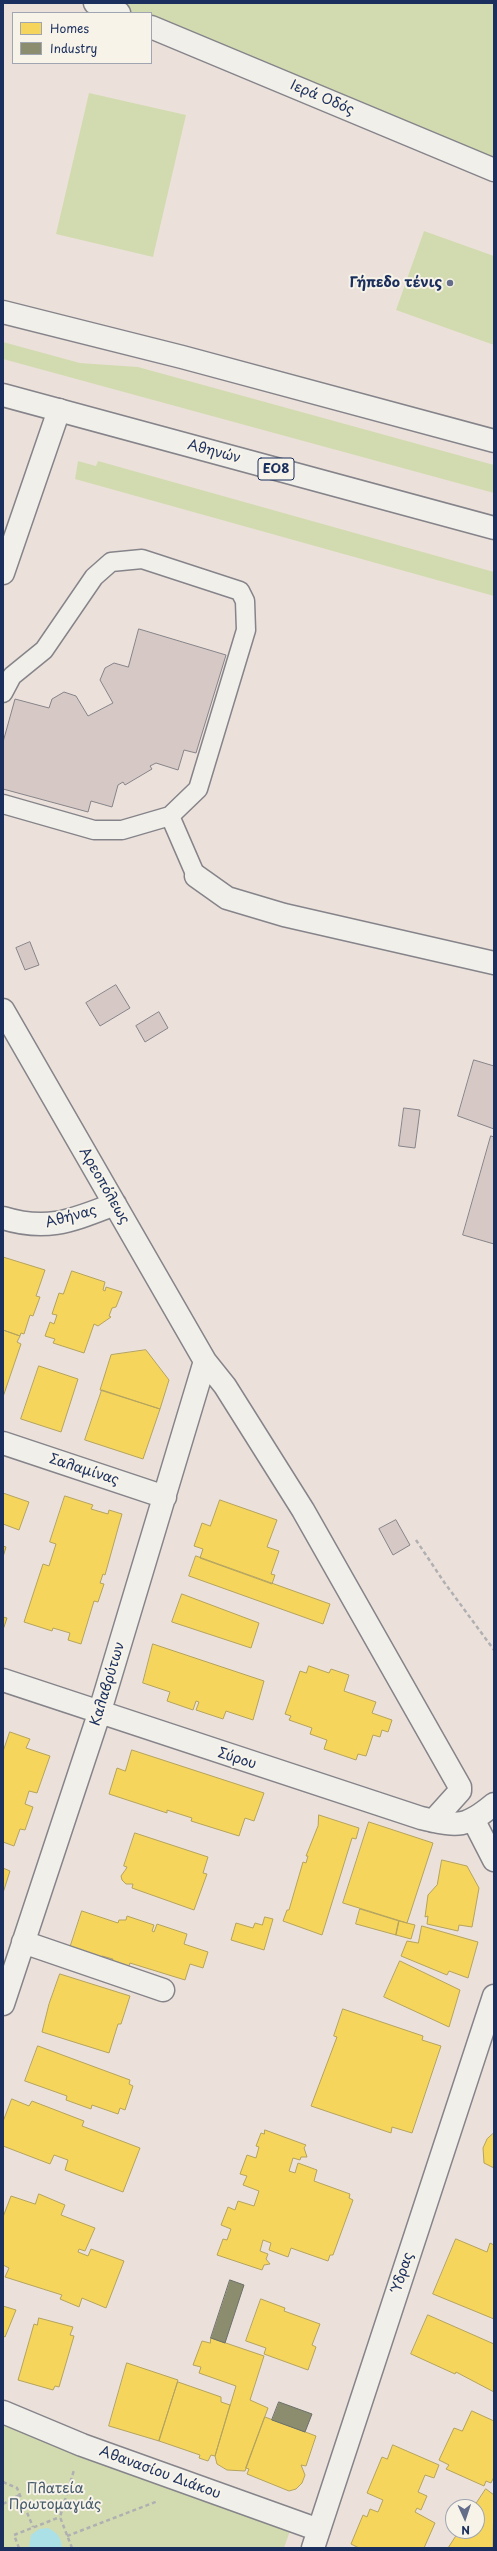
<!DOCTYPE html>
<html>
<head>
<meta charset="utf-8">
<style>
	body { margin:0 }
	#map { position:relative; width:497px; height:2551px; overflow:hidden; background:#ece1da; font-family:"Playpen Sans",sans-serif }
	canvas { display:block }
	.frame { position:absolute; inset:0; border:4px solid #1b2f5e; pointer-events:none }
	.legend { position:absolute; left:12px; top:12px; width:140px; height:52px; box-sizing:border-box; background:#f7f3e8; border:1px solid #9fa5b1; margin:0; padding:5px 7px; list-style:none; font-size:12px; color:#1b2f5e }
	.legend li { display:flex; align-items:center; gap:8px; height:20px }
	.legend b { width:20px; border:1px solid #9fa5b1 }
	.north { position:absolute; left:445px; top:2499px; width:40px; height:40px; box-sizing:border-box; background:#f7f3e8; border:1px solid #9fa5b1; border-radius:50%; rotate:177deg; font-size:11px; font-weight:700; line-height:16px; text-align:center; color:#1b2f5e }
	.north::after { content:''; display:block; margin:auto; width:14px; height:18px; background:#646d89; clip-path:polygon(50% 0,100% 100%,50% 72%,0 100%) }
</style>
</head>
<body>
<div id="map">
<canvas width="497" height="2551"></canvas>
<div class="frame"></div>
<ul class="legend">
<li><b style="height:11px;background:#f6d55c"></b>Homes</li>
<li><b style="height:11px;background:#8c8c6e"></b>Industry</li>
</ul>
<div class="north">N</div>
</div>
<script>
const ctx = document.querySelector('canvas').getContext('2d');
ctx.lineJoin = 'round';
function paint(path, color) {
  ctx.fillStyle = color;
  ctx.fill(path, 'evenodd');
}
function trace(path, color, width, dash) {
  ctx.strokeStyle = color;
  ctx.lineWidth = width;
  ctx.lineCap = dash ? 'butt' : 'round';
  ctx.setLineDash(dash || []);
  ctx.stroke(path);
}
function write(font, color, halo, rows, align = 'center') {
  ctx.font = font + ' "Playpen Sans",sans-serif';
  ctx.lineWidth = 4;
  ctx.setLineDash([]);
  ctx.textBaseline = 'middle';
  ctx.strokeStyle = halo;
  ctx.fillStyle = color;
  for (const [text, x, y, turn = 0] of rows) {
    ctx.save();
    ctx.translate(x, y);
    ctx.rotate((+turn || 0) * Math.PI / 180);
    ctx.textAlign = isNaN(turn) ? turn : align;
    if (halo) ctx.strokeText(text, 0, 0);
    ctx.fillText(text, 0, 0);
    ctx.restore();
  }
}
paint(new Path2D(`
	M95 3H494V170L151 27V13H119Z
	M89 93 186 115 153 257 56 234Z
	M424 231 494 256V345L396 310Z
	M3 342 80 363 138 367 494 465V493L3 359Z
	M78 461 96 466 98 461 494 572V596L75 479Z
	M3 2422 290 2531 284 2548H3Z`), '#d2dbb0');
paint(new Path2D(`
	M48 2528C58 2533 61 2537 62 2548H29L31 2535 39 2529Z`), '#abe0e7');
const homes = new Path2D(`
	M3 1257 45 1270 36 1296 40 1297 33 1316 30 1315 24 1334 21 1333 20 1336 3 1330Z
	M72 1271 105 1282 103 1290 105 1291 106 1287 122 1292 116 1307 112 1308 109 1316 111 1317 98 1326 94 1324 84 1353 53 1343 55 1339 45 1336 50 1322 54 1324 57 1315 52 1314 59 1293 63 1294Z
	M3 1330 20 1336 17 1342 21 1344 3 1397Z
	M146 1350 169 1380 160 1409 100 1390 111 1355Z
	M39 1366 78 1379 61 1432 21 1419Z
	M102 1390 160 1409 143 1459 85 1440Z
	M3 1493 29 1502 19 1530 3 1524Z
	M65 1496 93 1505 91 1509 108 1514 109 1510 122 1514 105 1575 103 1574 100 1583 104 1584 98 1602 94 1601 81 1644 68 1640 70 1633 53 1628 52 1631 24 1622 43 1564 49 1566 56 1544 50 1542Z
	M220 1500 277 1520 267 1547 279 1551 271 1574 275 1575 272 1584 200 1558 203 1549 194 1546 202 1523 210 1526Z
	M3 1546 6 1547 3 1557Z
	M196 1556 330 1604 323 1624 189 1576Z
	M182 1594 259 1623 251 1648 172 1622Z
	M3 1617 7 1618 3 1630Z
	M153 1644 264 1681 253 1720 226 1711 223 1719 196 1710 199 1702 196 1701 193 1710 167 1701 170 1692 143 1683Z
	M309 1666 329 1673 331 1669 349 1675 344 1691 376 1702 372 1713 392 1720 388 1732 382 1730 380 1737 373 1735 366 1756 358 1754 356 1760 324 1749 327 1740 310 1734 312 1728 289 1720 291 1716 285 1714 300 1671 306 1673Z
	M10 1732 30 1739 26 1748 50 1756 37 1793 29 1791 25 1804 33 1807 25 1830 20 1829 14 1846 3 1842V1752Z
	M132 1750 264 1793 254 1821 245 1818 239 1836 191 1821 192 1818 167 1810V1813L109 1794 117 1768 125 1771Z
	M319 1815 359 1828 356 1839 352 1838 322 1935 283 1921 287 1910H289L303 1862 306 1863 308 1856H306L318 1826Z
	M369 1822 433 1843 407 1923 343 1903Z
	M135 1833 208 1857 203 1873 207 1874 194 1910 132 1888 133 1884H126L122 1880 121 1876 126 1869 127 1867 124 1866Z
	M442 1860 467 1866 479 1888 472 1927 459 1925 458 1931 427 1924 428 1916 425 1917 428 1895 437 1885Z
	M3 1868 10 1871 3 1893Z
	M360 1909 399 1921 396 1935 356 1924Z
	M82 1911 118 1923 119 1920H126L127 1916 154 1925 152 1931 154 1932 157 1924 187 1934 184 1944 208 1952 203 1968 190 1964 185 1980 130 1963 126 1974 111 1964 113 1959 102 1956 101 1958 70 1948Z
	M265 1917 273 1919 264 1950 231 1940 236 1923 253 1928 255 1923 262 1925Z
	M399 1921 415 1925 411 1939 396 1935Z
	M422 1926 478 1942 468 1978 449 1971 447 1975 401 1956 407 1941 418 1943Z
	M400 1961 460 1990 449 2027 384 1997Z
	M60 1974 130 1996 121 2024H118L109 2053 42 2032 49 2004Z
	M343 2009 423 2036 422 2040 441 2046 412 2133 392 2127 391 2133 311 2106 337 2037 334 2036Z
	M38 2046 130 2080 129 2084 133 2086 125 2110 120 2108 118 2114 92 2105 91 2109 66 2100 67 2096 25 2081Z
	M12 2099 29 2106 32 2101 84 2121 82 2126 140 2148 123 2192 65 2170 68 2160 54 2155 50 2164 3 2146V2122Z
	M265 2130 306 2145 304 2148 307 2157H301L300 2160 293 2158 289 2171 295 2173 298 2163 317 2170 314 2181 350 2194 349 2198 353 2200 333 2255H330L328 2261 291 2248 288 2257 269 2250 271 2243 263 2240 260 2251 268 2254 266 2259 270 2264 264 2265 262 2270 217 2255 223 2239 227 2240 231 2229 221 2225 228 2207 235 2210 238 2201 254 2206 259 2191 243 2185 247 2176 240 2174 247 2155 256 2158 259 2147 256 2146 261 2133 264 2134Z
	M494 2133V2168L484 2163 483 2148 487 2139Z
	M39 2194 65 2205 61 2215 95 2228 85 2251 79 2249 78 2252 88 2256 91 2249 124 2261 106 2308 82 2298 79 2307 60 2299 62 2295 5 2277 9 2268 3 2265V2217L11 2196 35 2204Z
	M456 2239 487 2252 490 2243 494 2245V2319L433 2294Z
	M261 2299 285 2308 284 2311 320 2324 312 2345 316 2347 308 2370 264 2354 266 2348 246 2341Z
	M3 2306 16 2310 5 2337 3 2336Z
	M428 2315 494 2344V2392L456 2372 455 2374 411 2354Z
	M39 2318 73 2327 70 2335 74 2336 59 2387 55 2386 53 2390 18 2380 34 2324 37 2325Z
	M211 2338 264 2356 250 2400 268 2408 245 2471 227 2470 217 2464 215 2456 236 2386 199 2373 201 2367 193 2365 202 2341 210 2343Z
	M127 2363 178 2380 159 2441 109 2426Z
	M178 2382 221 2397V2402L230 2405 215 2456 211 2455 208 2461 199 2458 200 2455 159 2441Z
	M472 2411 494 2421V2477L491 2483 486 2481 484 2486 446 2469 449 2465 439 2460 454 2428 462 2431Z
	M265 2417 316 2436 306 2466 301 2465 305 2475 302 2483 296 2489 289 2491 247 2474 249 2469 246 2468Z
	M393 2445 439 2465 434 2478 425 2475 418 2492 427 2496 421 2510 417 2508 415 2512 435 2523 424 2548H359L351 2544 363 2515 367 2517 370 2509 378 2512 383 2500 367 2493 382 2457 387 2459Z
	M486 2489 494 2495 493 2548H448L459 2531H477V2507H474Z`);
paint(homes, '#f6d55c');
trace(homes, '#b4a35d', 1);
const industry = new Path2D(`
	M230 2280 244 2285 225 2343 211 2338Z
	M279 2402 312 2414 305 2432 272 2420Z`);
paint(industry, '#8c8c6e');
trace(industry, '#6a7069', 1);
const building = new Path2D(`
	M139 629 226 655 196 753 184 750 178 770 156 763 150 766 152 769 125 785 123 782 118 785 112 807 91 801 88 812 3 789V742L15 699 49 708 52 699 64 692 76 696 88 716 113 703 100 680 105 668 114 663 128 667Z
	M30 942 39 965 25 970 16 948Z
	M116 985 130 1008 100 1026 86 1003Z
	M159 1012 168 1028 145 1042 136 1026Z
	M474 1060 494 1066V1129L458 1116Z
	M404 1108 420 1110 415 1148 399 1146Z
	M491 1136 494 1137V1244L463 1235Z
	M396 1520 410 1545 393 1555 379 1529Z`);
paint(building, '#d6c8c4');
trace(building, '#85848a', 1);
const lane = new Path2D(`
	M3 693 12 676 44 650 94 577 111 562 142 559 240 591 245 601 246 630 198 789 170 816 122 830H94L3 804
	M170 816 196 876`);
const street = new Path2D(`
	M3 573 59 410
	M196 876 227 898 284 915 494 963
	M3 1010 205 1361 225 1386 303 1510 460 1787V1791L433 1821
	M3 1218C48 1232 73 1220 115 1204
	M3 1443 165 1497
	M3 1680 421 1818C458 1826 464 1829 494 1804
	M474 1821 494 1860
	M23 1942 163 1990
	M3 2004 99 1714 205 1361
	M3 2412 82 2445 319 2530
	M313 2548 494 1996`);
const secondary = new Path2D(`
	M95 3 119 13
	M151 27 494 170`);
const highway = new Path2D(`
	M3 312 182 357 494 441
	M3 395 494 528`);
trace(lane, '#85848a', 21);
trace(street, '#85848a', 25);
trace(secondary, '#85848a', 25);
trace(highway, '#85848a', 25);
trace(new Path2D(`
	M416 1540 444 1582 494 1650
	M3 2482 17 2488 33 2527
	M3 2504 21 2494
	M67 2536 158 2501
	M19 2548 14 2535 60 2517
	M72 2548 60 2517 74 2470`), '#b0b0b2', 2.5, [4, 3]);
trace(lane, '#f1efea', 18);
trace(street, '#f1efea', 22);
trace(secondary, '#f1efea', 22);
trace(highway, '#f1efea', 22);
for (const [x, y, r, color] of [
	[450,283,4,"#646d89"]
]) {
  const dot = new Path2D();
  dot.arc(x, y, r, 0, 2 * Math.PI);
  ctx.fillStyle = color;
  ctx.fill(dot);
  trace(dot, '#f7f3e8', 1.5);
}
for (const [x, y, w] of [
	[276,469,36]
]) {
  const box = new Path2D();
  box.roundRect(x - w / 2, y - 11, w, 22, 3);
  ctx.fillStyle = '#f7f3e8';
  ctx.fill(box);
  trace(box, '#1b2f5e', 1);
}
write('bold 13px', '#1b2f5e', null, [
	["ΕΟ8",276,469]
]);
write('14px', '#1b2f5e', '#f7f3e8', [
	["Ιερά Οδός",322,98,23],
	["Αθηνών",214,452,15],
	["Αρεοπόλεως",104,1186,60],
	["Αθήνας",71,1217,-15],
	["Σαλαμίνας",84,1470,18],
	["Καλαβρύτων",108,1684,-73],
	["Σύρου",237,1759,18],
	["Ύδρας",403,2272,-72],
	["Αθανασίου Διάκου",160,2473,20]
]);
write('bold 14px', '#1b2f5e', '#f7f3e8', [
	["Γήπεδο τένις",442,283]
], 'right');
write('14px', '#44596a', '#f7f3e8', [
	["Πλατεία",55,2489],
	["Πρωτομαγιάς",55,2505]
]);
</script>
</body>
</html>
